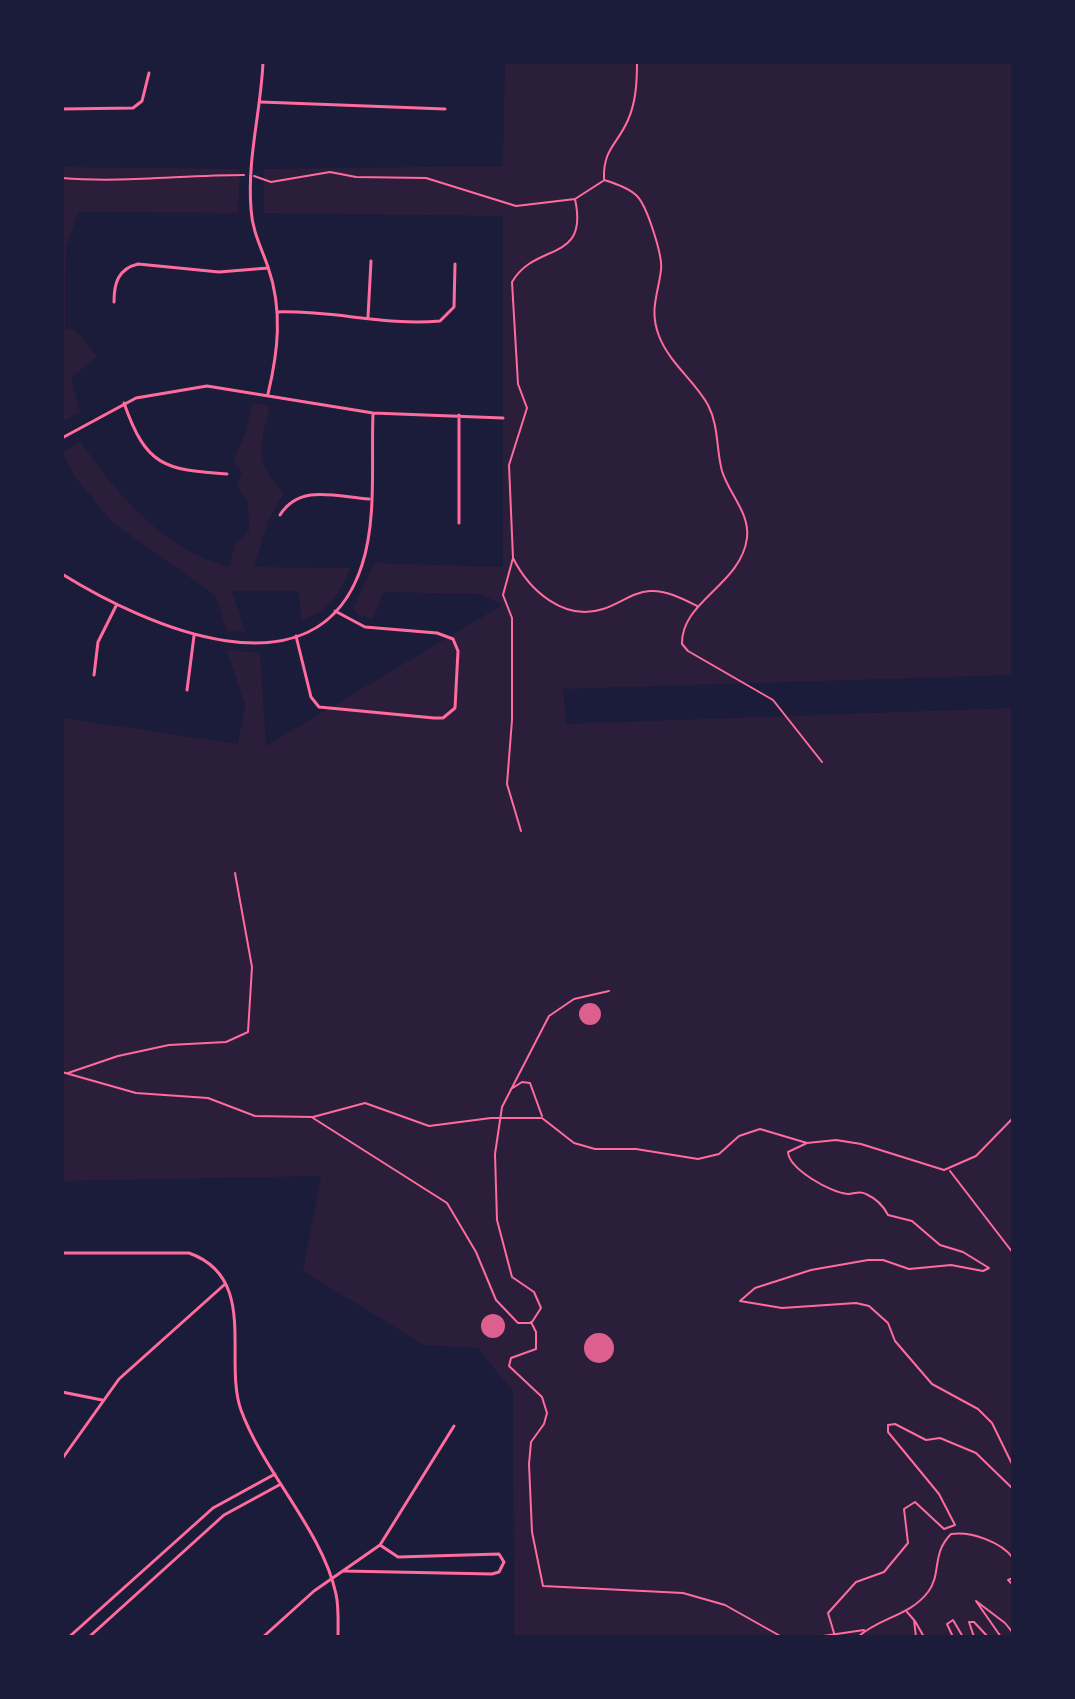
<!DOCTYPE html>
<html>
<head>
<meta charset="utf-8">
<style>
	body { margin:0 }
	#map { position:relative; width:1075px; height:1699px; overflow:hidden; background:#1b1b3a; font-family:"Alegreya Sans",sans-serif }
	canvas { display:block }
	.frame { position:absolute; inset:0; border:64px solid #1b1b3a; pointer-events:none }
</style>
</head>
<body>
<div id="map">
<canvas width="1075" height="1699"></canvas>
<div class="frame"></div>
</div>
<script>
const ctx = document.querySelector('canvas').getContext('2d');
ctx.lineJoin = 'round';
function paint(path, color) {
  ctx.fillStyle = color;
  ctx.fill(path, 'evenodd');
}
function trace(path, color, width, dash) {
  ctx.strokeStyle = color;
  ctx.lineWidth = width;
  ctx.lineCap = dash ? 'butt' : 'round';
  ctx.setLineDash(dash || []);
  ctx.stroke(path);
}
paint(new Path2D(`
	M505 62H1013V675L563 689 566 724 1013 708V1637H514L513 1392 478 1348 424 1345 303 1271 321 1176 62 1181V718L238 744 245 705 227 650 260 653 266 746 502 605 480 594 384 592 373 619 358 615 353 609 374 563 503 567V216L264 213V169L503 166Z
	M62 167 240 169 238 213 78 212 66 248 65 328 75 330 97 356 71 378 80 412 62 422Z
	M252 403 270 406C260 447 253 462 284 493L269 519 254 567 350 568C341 594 327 612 301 621L299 591H232L245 632 227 631 215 595 112 522 75 477 62 453 80 441C117 494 164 551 230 567L234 545 249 531 248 502 237 486 242 472 233 462 246 431Z`), '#2a1e3b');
paint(new Path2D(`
	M579 1014a11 11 0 1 1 22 0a11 11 0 1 1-22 0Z
	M481 1326a12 12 0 1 1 24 0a12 12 0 1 1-24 0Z
	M584 1348a15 15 0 1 1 30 0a15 15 0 1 1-30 0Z`), '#dd5f8e');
trace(new Path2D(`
	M254 176 271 182 330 172 356 177 426 178 516 206 575 199
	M62 178C123 183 183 175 244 175
	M604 179C603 149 617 145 628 120 636 102 637 82 637 62
	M604 180C614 183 630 189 637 196 647 206 663 256 661 270 658 295 649 310 659 336 670 364 694 380 708 405 719 426 716 449 722 471 729 494 750 513 747 538 741 585 681 601 682 644L688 651 773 700 822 762
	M513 558C529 590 564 622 603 609 619 604 633 592 650 591 666 590 683 599 697 606
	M521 831 507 784 512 720V618L503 595 513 558 509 465 527 408 518 384 512 282C536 241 589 264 575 199L603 181
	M62 1072 136 1093 208 1098 255 1116 313 1117 365 1103 429 1126 491 1118H541
	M68 1073 118 1056 169 1045 226 1042 248 1032 252 967 235 873
	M511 1089 522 1082 530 1083 542 1116
	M313 1118 447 1203 476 1252 496 1300 518 1323H530
	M542 1118 574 1143 595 1149H636L698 1159 719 1154 739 1136 760 1129 807 1143 836 1140 861 1144 944 1170 976 1156 1013 1118
	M807 1143 788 1152C789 1169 831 1193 848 1194 855 1194 859 1190 866 1194 877 1199 883 1205 888 1215L912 1221 940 1245 963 1252 989 1268 983 1271 951 1265 909 1269 883 1260H868L811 1270 755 1288 740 1301 782 1308 856 1303 869 1306 888 1323 895 1341 932 1384 978 1409 992 1423 1013 1466
	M950 1171 1013 1253
	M531 1322 536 1332V1349L511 1358 509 1366 542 1397 547 1413 544 1424 531 1442 529 1464 532 1532 543 1586 683 1593 725 1605 782 1637
	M532 1322 541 1308 534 1292 512 1277 497 1220 495 1154 502 1107 549 1016 574 999 609 991
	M1013 1578 1008 1580 1013 1585
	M1013 1599V1600
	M907 1612 914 1620 916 1637
	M915 1621 924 1637
	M834 1633 828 1613 856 1582 884 1572 908 1543 904 1509 915 1502 944 1529 955 1525 939 1494 888 1432V1425L895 1424 926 1440 940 1438 976 1453 1013 1489
	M816 1637 864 1630
	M858 1637C878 1618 910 1616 928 1592 942 1574 931 1554 951 1534 971 1531 1001 1542 1013 1558
	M953 1637 947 1624 953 1620 963 1637
	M974 1637 969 1622H974L988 1637
	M1001 1637 976 1601 1005 1623 1013 1633`), '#ff6b9d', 2);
trace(new Path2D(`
	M263 62C261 111 247 158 251 209 252 230 261 247 268 267 283 310 278 352 268 394
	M261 102 445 109
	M62 109 133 108 142 101 149 73
	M114 302C114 283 118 269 138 264L219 272 268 268
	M277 312C332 310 385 326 440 321L454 307 455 264
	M368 317 371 261
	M124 403C146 466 164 470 227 474
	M459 415V523
	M62 438 136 398 207 386 373 413 503 418
	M280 515C300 483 337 497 369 499
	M62 574C144 625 317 704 362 565 377 519 371 461 373 413
	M296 636 311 697 319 707 434 718H443L455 708 458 651 453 639 437 633 365 627 335 611
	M94 675 98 642 116 606
	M187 690 194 636
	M62 1253H189C259 1278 223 1359 241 1410 264 1473 322 1530 336 1594 339 1608 338 1623 338 1637
	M62 1392 102 1400
	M62 1459 119 1379 224 1285
	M344 1571 492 1574 499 1572 504 1562 499 1554 398 1557 380 1545
	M69 1637 213 1508 275 1474
	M89 1637 224 1515 281 1484
	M263 1637 314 1591 380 1545 454 1426`), '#ff6b9d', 3);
</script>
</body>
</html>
